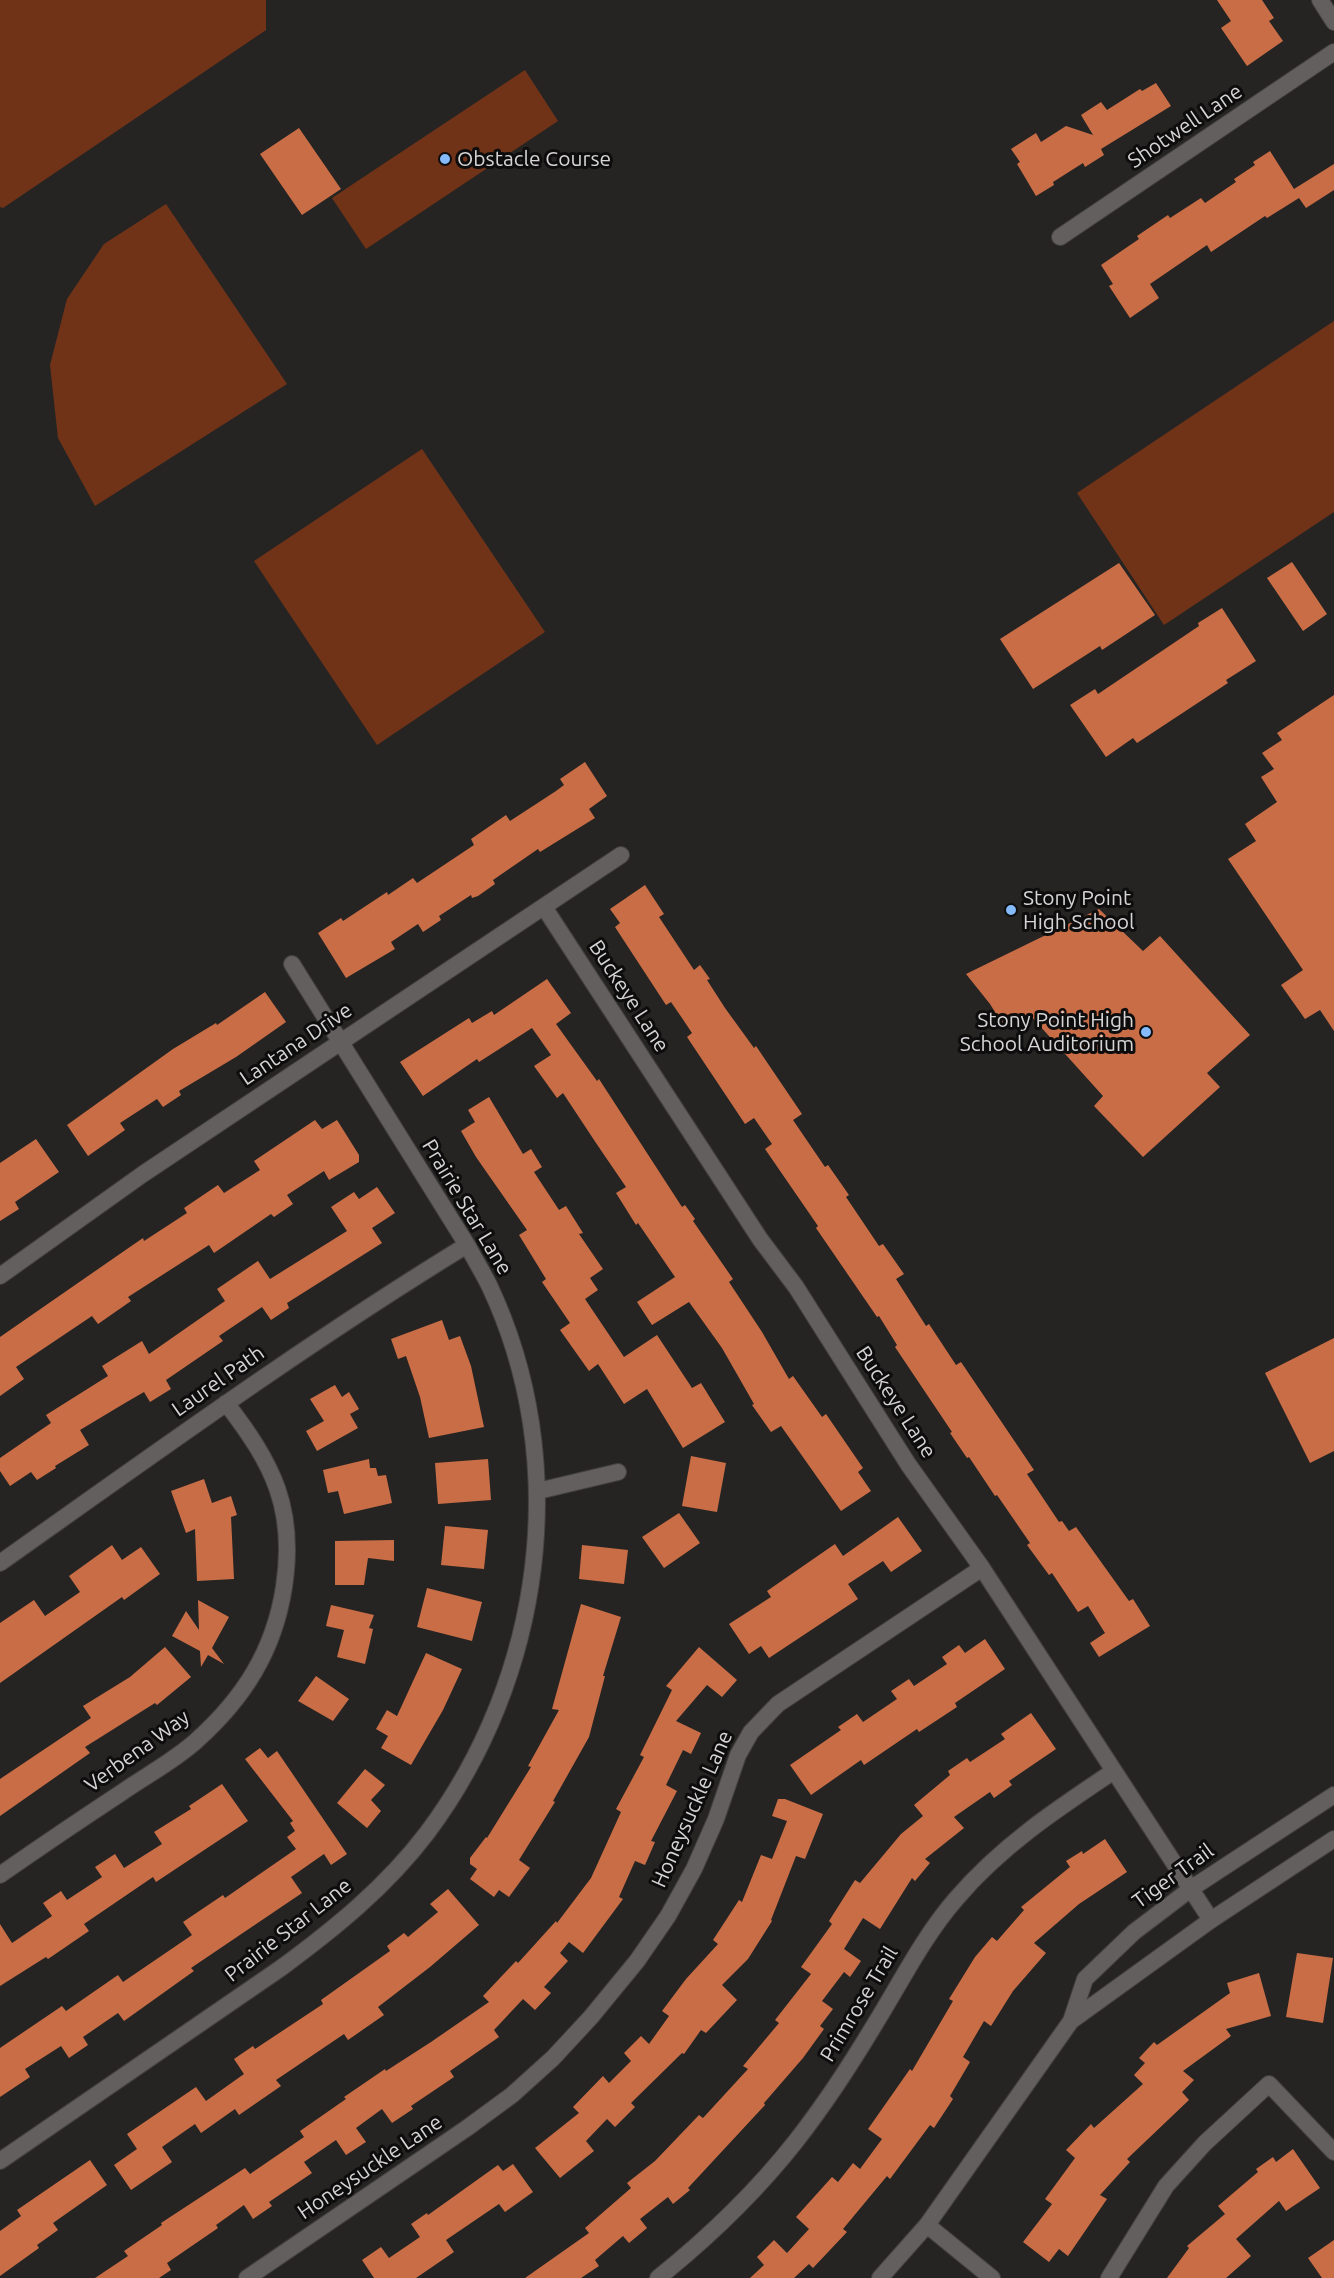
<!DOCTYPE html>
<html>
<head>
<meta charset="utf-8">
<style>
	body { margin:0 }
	canvas { display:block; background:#262422 }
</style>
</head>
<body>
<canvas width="1334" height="2278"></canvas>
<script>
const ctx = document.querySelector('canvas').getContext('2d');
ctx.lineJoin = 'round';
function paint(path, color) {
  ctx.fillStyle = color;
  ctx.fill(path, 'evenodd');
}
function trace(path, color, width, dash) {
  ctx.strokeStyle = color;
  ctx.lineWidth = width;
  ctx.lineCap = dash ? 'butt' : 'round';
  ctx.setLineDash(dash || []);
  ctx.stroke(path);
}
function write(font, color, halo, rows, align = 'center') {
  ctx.font = font + ' Ubuntu,sans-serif';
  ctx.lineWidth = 6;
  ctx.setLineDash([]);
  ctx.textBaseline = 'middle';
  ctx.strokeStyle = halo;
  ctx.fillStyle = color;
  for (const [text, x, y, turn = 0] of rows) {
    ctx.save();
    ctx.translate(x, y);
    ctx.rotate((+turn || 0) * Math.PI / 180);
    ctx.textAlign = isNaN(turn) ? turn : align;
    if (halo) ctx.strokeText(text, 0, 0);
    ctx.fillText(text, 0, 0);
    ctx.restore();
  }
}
paint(new Path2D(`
	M0 0H266V30L3 208 0 207Z
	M525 70 558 121 366 249 332 198Z
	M166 204 287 384 95 506 58 438 50 365 67 299 104 244Z
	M1334 321V512L1164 625 1077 493Z
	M422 449 545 632 377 745 254 561Z`), '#703318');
paint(new Path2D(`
	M1217 0H1262L1274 18 1269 21 1283 41 1247 66 1221 28 1231 21Z
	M1156 83 1171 106 1101 149 1104 155 1085 167 1083 163 1053 182 1054 185 1036 196 1017 164 1020 162 1011 149 1036 133 1041 142 1066 126 1093 135 1081 115 1101 102 1107 110 1140 89 1142 91Z
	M299 128 341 189 302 215 260 154Z
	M1270 151 1294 189 1334 164V190L1306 208 1299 198 1267 218 1265 216 1211 252 1207 245 1150 284 1159 298 1130 318 1109 286 1113 284 1101 265 1139 239 1137 236 1168 215 1170 218 1201 198 1205 203 1236 182 1234 179 1255 165 1253 162Z
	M1292 562 1327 614 1303 631 1267 578Z
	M1119 563 1155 615 1102 650 1100 646 1033 689 1000 639Z
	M1222 608 1256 661 1226 680 1228 683 1137 743 1133 738 1106 757 1070 705 1095 689 1098 694 1199 626 1198 623Z
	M1334 695V1031L1320 1010 1305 1019 1281 985 1303 970 1228 859 1256 841 1245 824 1277 802 1261 777 1274 769 1262 753 1282 740 1277 733Z
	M585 762 607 796 589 809 595 818 540 852 538 849 493 880 495 884 478 896 472 898 471 895 439 916 441 920 423 932 418 924 391 942 395 949 346 978 318 933 341 918 343 921 387 892 388 895 413 878 417 883 474 845 471 839 506 815 510 821 556 791 564 785 560 779Z
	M645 885 664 914 659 917 694 970 700 965 710 979 707 980 725 1008 754 1048 756 1046 802 1114 793 1120 825 1167 828 1165 849 1195 846 1197 879 1246 883 1244 904 1274 896 1279 926 1326 929 1324 956 1365 961 1362 1034 1470 1027 1474 1059 1522 1062 1521 1069 1531 1076 1527 1129 1601 1133 1599 1150 1626 1099 1657 1090 1643 1105 1633 1088 1606 1078 1612 1052 1573 1049 1575 1027 1545 1030 1543 997 1495 995 1496 969 1457 967 1458 950 1433 952 1432 895 1347 897 1345 879 1316 877 1317 816 1228 818 1226 765 1149 772 1144 754 1118 745 1124 687 1037 692 1033 682 1018 671 1002 666 1005 615 927 620 923 610 909Z
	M1099 909 1143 951 1160 936 1250 1035 1207 1073 1220 1087 1143 1157 1094 1106 1103 1096 1030 1015 1005 1028 990 1004 966 974Z
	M547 979 571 1013 556 1024 597 1081 599 1079 682 1207 685 1205 695 1219 693 1221 733 1279 729 1282 762 1332 789 1379 793 1376 822 1417 826 1414 863 1468 858 1472 871 1491 841 1511 781 1426 771 1432 752 1405 754 1404 722 1348 689 1302 652 1325 637 1302 675 1277 638 1223 636 1225 616 1193 626 1187 596 1143 563 1093 557 1098 534 1066 551 1055 532 1028 479 1062 477 1059 423 1096 400 1062 469 1018 472 1023 492 1011 494 1015Z
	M265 992 286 1022 236 1057 179 1091 181 1095 163 1107 157 1099 120 1123 125 1130 88 1156 67 1125 173 1049 216 1023 217 1025Z
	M489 1097 523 1154 531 1149 542 1167 534 1172 559 1210 566 1206 583 1233 579 1234 603 1269 590 1278 598 1290 585 1299 624 1357 657 1335 692 1388 701 1383 725 1422 683 1448 647 1389 624 1404 598 1364 589 1371 560 1330 570 1323 542 1282 546 1279 519 1235 527 1230 476 1157 461 1131 475 1122 468 1110Z
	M315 1120 322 1129 337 1120 359 1155V1162L329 1180 324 1171 287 1195 293 1204 274 1217 271 1214 214 1253 209 1245 128 1297 131 1301 98 1324 92 1316 16 1367 24 1379 0 1396V1337L127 1249 143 1238 144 1241 187 1213 184 1208 218 1185 224 1193 260 1170 254 1161Z
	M36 1139 59 1172 15 1202 19 1209 0 1221V1163Z
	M377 1187 395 1213 372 1228 382 1243 287 1303 289 1308 271 1320 262 1307 219 1336 223 1341 166 1380 171 1389 150 1402 144 1392 125 1403 80 1430 89 1445 55 1466 56 1468 37 1480 31 1472 10 1486 0 1471V1458L51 1423 46 1415 108 1376 102 1366 142 1341 149 1354 225 1301 217 1289 258 1261 270 1279 347 1231 331 1207 354 1192 359 1199Z
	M442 1320 449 1340 460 1336 471 1366 484 1427 429 1438 420 1397 406 1356 398 1359 391 1339Z
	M1334 1338V1451L1310 1463 1265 1373Z
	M335 1385 342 1397 349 1392 359 1409 350 1414 358 1428 317 1451 306 1431 324 1421 310 1399Z
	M691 1456 726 1463 717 1512 682 1506Z
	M369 1459 370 1468H376L378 1476 386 1475 392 1503 344 1514 338 1491 328 1493 323 1470Z
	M488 1459 491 1500 438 1504 435 1463Z
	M204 1479 212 1503 231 1496 237 1515 231 1517 234 1579 197 1581 195 1529 186 1533 171 1491Z
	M679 1513 700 1543 664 1568 642 1537Z
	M898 1517 922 1551 891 1572 883 1561 848 1584 858 1599 769 1658 761 1646 749 1654 729 1624 771 1597 767 1591 835 1544 843 1556Z
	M445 1526 488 1530 484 1569 441 1565Z
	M394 1540V1561L368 1558 364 1585H335V1541Z
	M112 1545 122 1560 141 1547 160 1574 124 1600 122 1597 0 1683V1623L34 1600 45 1616 80 1592 69 1576Z
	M582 1545 628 1550 624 1584 579 1579Z
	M427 1588 482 1602 472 1641 417 1627Z
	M198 1600 229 1617 212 1648 224 1664 208 1655 201 1667 200 1651 172 1636 186 1611 199 1630Z
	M581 1604 621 1617 603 1676H605L589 1737 553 1801 555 1802 519 1860 530 1868 509 1897 499 1890 494 1897 470 1879 477 1869 470 1864V1858L486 1837 487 1838 531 1767 528 1766 559 1710 552 1709Z
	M331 1605 374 1615 369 1628 373 1629 365 1664 337 1657 344 1630 326 1626Z
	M985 1639 1005 1669 955 1703 957 1707 919 1732 917 1729 864 1765 861 1760 811 1795 790 1765 841 1730 838 1727 857 1714 863 1722 897 1699 891 1691 909 1679 914 1686 947 1664 942 1657 959 1645 965 1653Z
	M165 1647 191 1677 157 1705 155 1703 85 1747 90 1753 0 1816V1779L91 1718 83 1706 130 1677Z
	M699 1647 737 1680 722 1697 707 1685 676 1721 701 1733 691 1754 683 1750 666 1785 677 1791 651 1841 655 1842 645 1865 635 1861 619 1897 623 1899 583 1953 569 1942 560 1953 568 1961 544 1987 551 1993 535 2010 523 1999 494 2030 499 2037 450 2071 454 2077 411 2106 413 2109 392 2123 382 2109 356 2128 366 2142 346 2155 336 2140 304 2162 312 2173 269 2202 272 2206 253 2219 244 2205 216 2225 218 2228 167 2263 171 2270 159 2278H95L128 2256 124 2251 162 2225 161 2223 245 2168 250 2174 304 2137 300 2131 346 2099 344 2097 385 2069 386 2071 431 2042 489 2002 483 1996 516 1961 518 1963 556 1921 557 1923 591 1878 621 1812 616 1809 644 1757 640 1755 672 1690 666 1686Z
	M426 1653 462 1669 443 1710 411 1765 381 1748 388 1736 376 1729 387 1710 397 1716Z
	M316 1676 349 1699 333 1721 298 1701Z
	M1031 1713 1056 1749 1009 1781 1012 1785 994 1798 990 1792 954 1817 964 1828 925 1859 930 1863 915 1881 912 1878 880 1929 863 1918 844 1949 861 1961 850 1977 844 1972 822 2001 833 2009 820 2026 824 2029 803 2058 764 2103 765 2105 688 2188 690 2190 673 2204 668 2197 640 2219 647 2228 629 2243 623 2236 595 2260 599 2266 581 2278H525L589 2233 585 2228 631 2188 627 2183 655 2161 699 2115 703 2118 748 2069 743 2066 779 2023 775 2020 811 1974 801 1967 832 1924 829 1921 855 1880 860 1883 901 1834 923 1816 914 1805 950 1775 948 1771 967 1758 970 1762 1005 1739 1001 1734Z
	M260 1748 268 1758 277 1751 347 1854 331 1865 324 1854 291 1877 302 1893 191 1968 194 1971 124 2021 118 2013 83 2037 88 2045 69 2058 61 2046 25 2069 30 2077 0 2097V2048L62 2006 66 2011 118 1975 123 1982 192 1935 183 1922 223 1895 225 1898 296 1849 287 1837 295 1831 290 1823 293 1821 245 1759Z
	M365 1769 385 1785 371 1800 381 1811 367 1828 337 1803Z
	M222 1784 248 1821 156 1882 153 1877 84 1924 89 1931 48 1959 46 1957 0 1986V1924L12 1943 52 1916 43 1903 61 1891 67 1900 102 1877 95 1867 115 1854 124 1868 162 1844 154 1832 191 1809 189 1806Z
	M778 1799H785L823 1814 805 1859 796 1856 771 1920 772 1921 748 1959 722 1985 737 2000 706 2033 701 2030 684 2054 682 2053 631 2103 635 2107 615 2127 607 2119 586 2141 594 2151 560 2178 535 2148 579 2113 573 2107 603 2076 609 2083 631 2061 624 2053 641 2036 649 2044 669 2016 662 2011 686 1979 718 1944 713 1940 739 1900 742 1902 761 1855 772 1859 787 1821 772 1816Z
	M1105 1839 1127 1872 1079 1904 1034 1943 1046 1953 1013 1991 991 2026 984 2021 963 2057 970 2062 950 2096 953 2099 934 2128 930 2125 890 2179 887 2176 843 2229 847 2232 813 2268 809 2264 794 2278H750L764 2265 757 2257 774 2240 787 2253 809 2229 796 2217 832 2177 838 2182 853 2163 860 2169 882 2139 868 2129 910 2069 912 2071 953 2001 949 1999 975 1957 992 1937 997 1941 1024 1910 1021 1907 1070 1867 1066 1861 1082 1851 1083 1854Z
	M448 1889 479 1925 430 1967 378 2007 384 2015 348 2040 344 2034 276 2080 281 2086 239 2115 235 2109 201 2133 195 2124 162 2147 172 2162 131 2190 114 2165 137 2149 127 2134 196 2087 206 2101 244 2074 234 2059 253 2046 255 2049 323 2004 321 2000 390 1951 387 1946 404 1933 408 1937 438 1912 430 1904Z
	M1297 1953 1333 1958 1323 2023 1286 2017Z
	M1259 1973 1271 2016 1226 2029 1231 2036 1183 2071 1194 2080 1182 2092 1189 2100 1127 2159 1130 2162 1100 2195 1107 2199 1068 2256 1059 2249 1049 2262 1023 2242 1052 2204 1045 2199 1075 2158 1066 2150 1091 2124 1094 2128 1143 2084 1134 2075 1145 2063 1139 2058 1154 2042 1157 2045 1230 1993 1227 1983Z
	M1293 2149 1320 2188 1286 2211 1279 2201 1236 2239 1251 2256 1226 2278H1167L1189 2248 1187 2246 1225 2214 1218 2206 1258 2172 1256 2169 1273 2157 1276 2162Z
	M90 2160 107 2185 53 2223 58 2230 37 2245 39 2248 0 2276V2231L21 2216 17 2210Z
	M513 2164 533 2192 505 2212 499 2204 446 2240 454 2252 416 2278H374L362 2260 381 2247 389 2258 420 2237 411 2224 427 2213 428 2215 498 2165 503 2171Z
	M1334 2240V2278H1322L1308 2258Z`), '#c96d46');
const minor = new Path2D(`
	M1320 0 1334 22
	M1060 237 1334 52
	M544 907 760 1239 796 1287 908 1464 982 1568 1211 1920
	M0 1276 143 1174 621 855
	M538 1491 618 1472
	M0 1563C154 1454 307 1343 467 1245
	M0 1875C40 1847 80 1820 121 1793 145 1776 174 1761 196 1741 244 1698 274 1651 284 1587 296 1508 273 1464 226 1403
	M0 2161 281 1968C334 1929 386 1887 427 1833 543 1678 573 1462 489 1285 482 1271 474 1258 467 1245L292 964
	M927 2225 992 2278
	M247 2278 467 2128 512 2095 553 2058 591 2017 637 1961 668 1916 694 1869 716 1819 738 1755 751 1732 778 1704 982 1568
	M658 2278C709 2237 756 2192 796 2141 825 2104 851 2064 875 2024 901 1982 923 1937 956 1899 1001 1846 1057 1809 1114 1771
	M1109 2278 1166 2186 1205 2143 1269 2084 1334 2152`);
const tertiary = new Path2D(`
	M1071 2021 1085 1979 1134 1932 1192 1888 1334 1795
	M880 2278 927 2225 1071 2021 1211 1920 1334 1839`);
trace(minor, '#434140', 18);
trace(tertiary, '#434140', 18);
trace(minor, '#635f5e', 16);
trace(tertiary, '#635f5e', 16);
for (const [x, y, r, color] of [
	[445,159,6,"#85bbfb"],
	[1011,910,6,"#85bbfb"],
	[1146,1032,6,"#85bbfb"]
]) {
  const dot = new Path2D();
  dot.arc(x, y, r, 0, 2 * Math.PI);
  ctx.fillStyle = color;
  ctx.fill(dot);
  trace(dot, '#0e0d0d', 2);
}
write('21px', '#d6d4d4', '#0e0d0d', [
	["Shotwell Lane",1185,126,-34],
	["Buckeye Lane",629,996,57],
	["Lantana Drive",296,1044,-34],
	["Prairie Star Lane",467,1207,59],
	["Laurel Path",218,1381,-35],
	["Buckeye Lane",896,1402,57],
	["Verbena Way",137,1751,-36],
	["Honeysuckle Lane",692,1809,-66],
	["Tiger Trail",1173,1876,-36],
	["Prairie Star Lane",288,1930,-38],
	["Primrose Trail",859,2004,-59],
	["Honeysuckle Lane",370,2167,-34]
]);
write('21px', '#d6d4d4', '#0e0d0d', [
	["Obstacle Course",457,159],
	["Stony Point",1023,898],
	["High School",1023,922],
	["Stony Point High",1134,1020,"right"],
	["School Auditorium",1134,1044,"right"]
], 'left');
</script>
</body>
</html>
